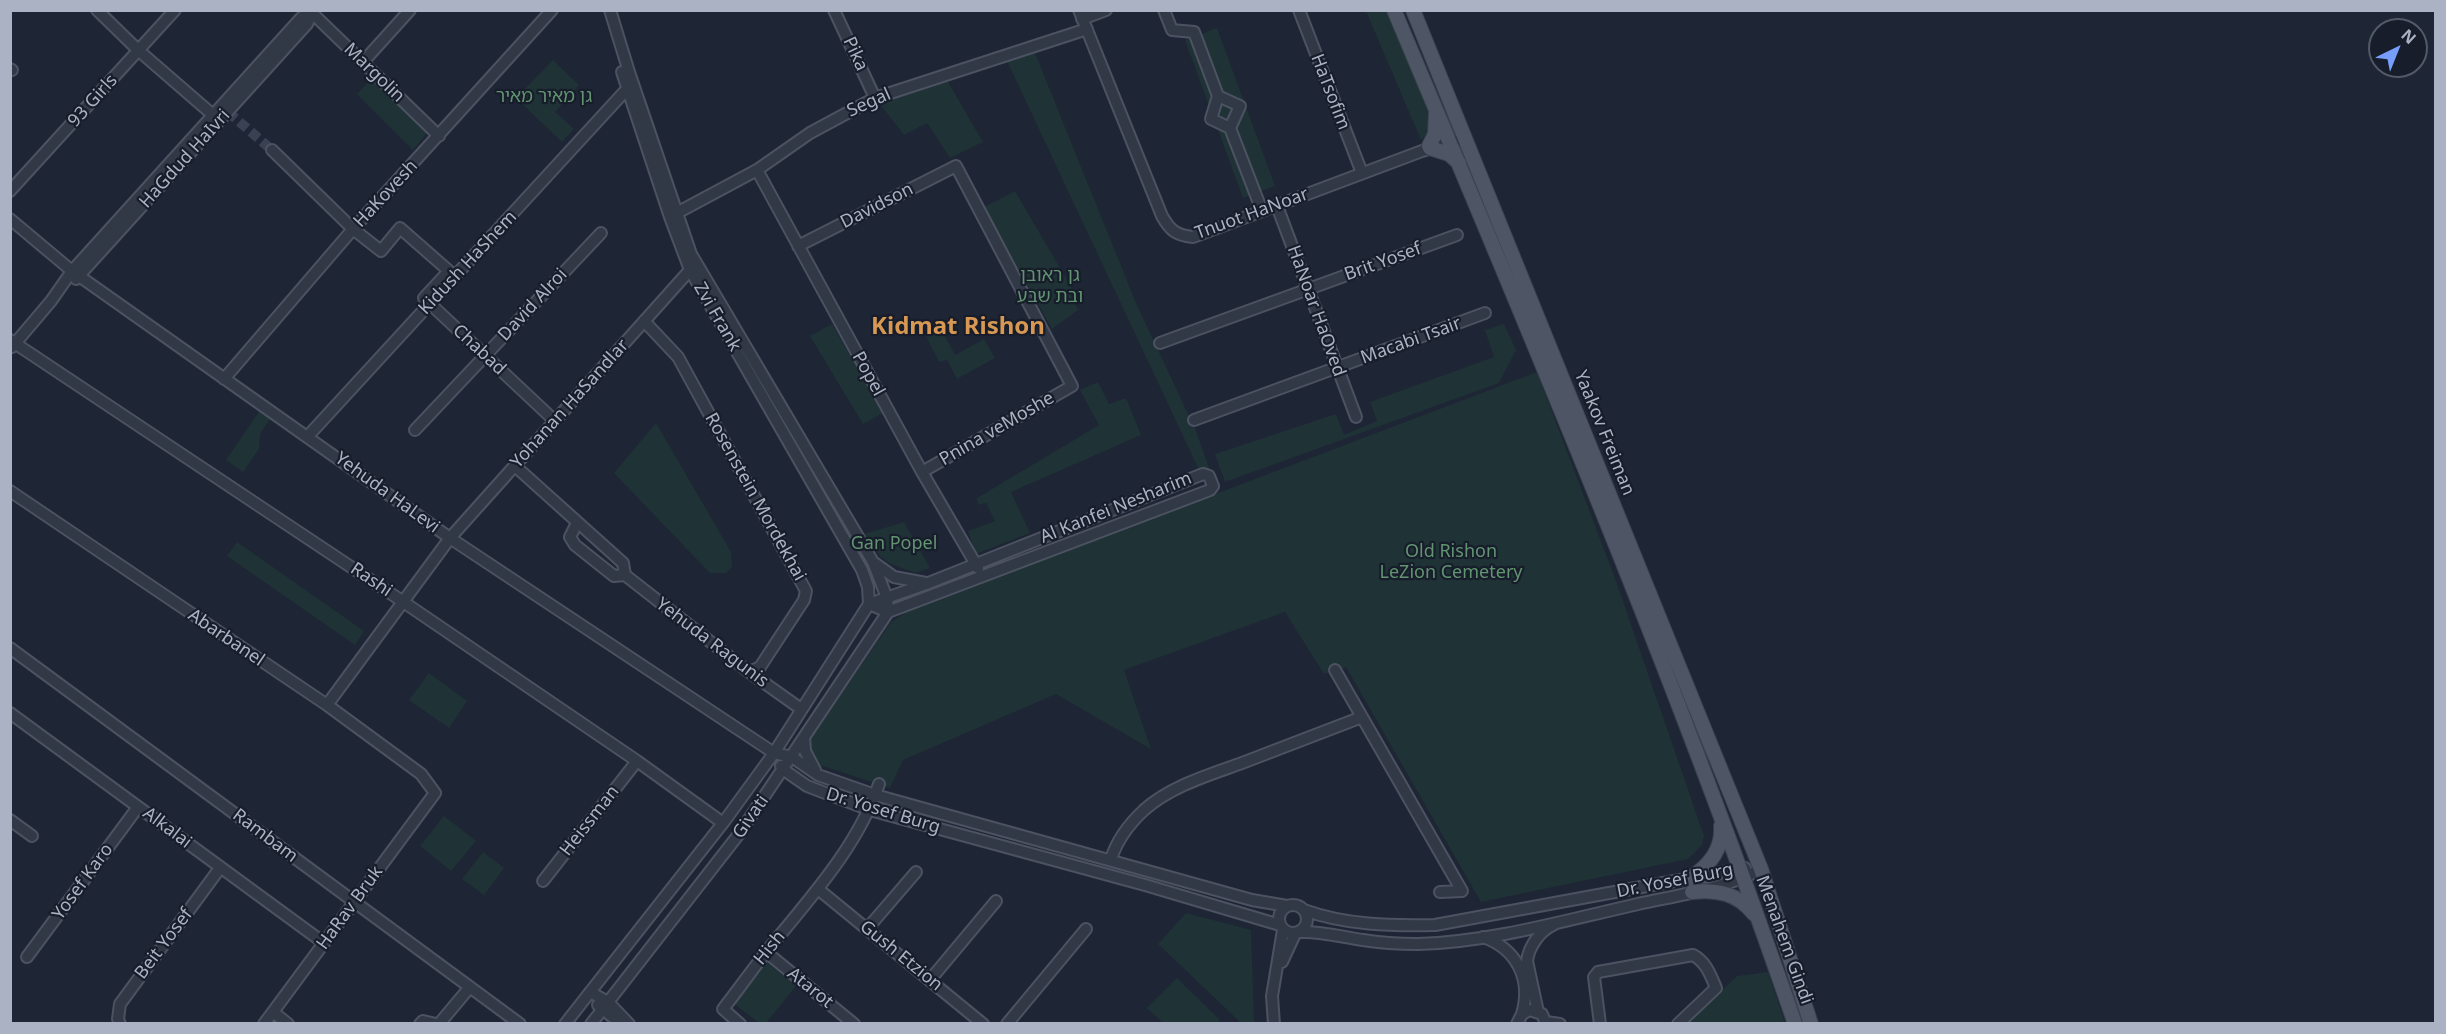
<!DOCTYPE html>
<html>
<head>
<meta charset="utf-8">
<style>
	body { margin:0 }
	#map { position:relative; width:2446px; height:1034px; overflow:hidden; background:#1e2535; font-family:"Noto Sans",sans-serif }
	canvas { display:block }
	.frame { position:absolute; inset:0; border:12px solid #aab2c4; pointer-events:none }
	.north { position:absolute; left:2368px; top:18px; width:60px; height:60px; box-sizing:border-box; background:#171d2a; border:2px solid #525968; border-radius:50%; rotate:43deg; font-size:16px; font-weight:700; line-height:24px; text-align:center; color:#aab2c4 }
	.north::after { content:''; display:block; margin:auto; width:21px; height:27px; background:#779efc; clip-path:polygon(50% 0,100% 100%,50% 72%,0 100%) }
</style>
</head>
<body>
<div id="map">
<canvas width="2446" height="1034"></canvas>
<div class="frame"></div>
<div class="north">N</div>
</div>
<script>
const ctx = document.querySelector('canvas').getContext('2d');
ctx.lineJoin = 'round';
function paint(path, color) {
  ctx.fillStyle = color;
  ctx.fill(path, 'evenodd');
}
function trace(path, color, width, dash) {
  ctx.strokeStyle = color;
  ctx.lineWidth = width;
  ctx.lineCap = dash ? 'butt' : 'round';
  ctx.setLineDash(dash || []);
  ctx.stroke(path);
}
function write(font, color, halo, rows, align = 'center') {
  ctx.font = font + ' "Noto Sans","Noto Sans Hebrew",sans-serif';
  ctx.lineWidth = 4.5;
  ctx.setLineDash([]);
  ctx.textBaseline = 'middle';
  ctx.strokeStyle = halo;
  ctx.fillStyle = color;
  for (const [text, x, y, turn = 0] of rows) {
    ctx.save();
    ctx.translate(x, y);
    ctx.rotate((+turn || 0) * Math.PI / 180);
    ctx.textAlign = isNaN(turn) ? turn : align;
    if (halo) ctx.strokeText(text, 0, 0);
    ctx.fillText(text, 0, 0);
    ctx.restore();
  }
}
paint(new Path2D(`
	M1366 11H1394L1432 99V127L1421 140Z
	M1217 28 1275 186 1243 198 1185 40Z
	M1035 53 1136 303 1196 431 1210 470 1200 472 1007 61Z
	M553 60 579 85 555 112 574 129 562 142 516 98Z
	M944 75 983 142 950 158 927 123 904 135 875 98Z
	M371 79 429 131 413 150 357 94Z
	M1015 191 1074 292 1070 294 1078 310 1052 329 984 207Z
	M832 324 883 413 863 424 810 336Z
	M939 324 955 355 984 339 995 358 957 379 947 360 939 362 924 332Z
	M1504 324 1516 350 1499 383 1225 482 1215 454 1336 414 1344 435 1377 421 1370 402 1494 357 1485 330Z
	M1537 372 1616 581 1704 836 1702 845 1688 859 1481 902 1346 667 1324 674 1285 612 1124 670 1151 749 1056 694 903 760 890 788 820 765 812 753 809 741 891 622 910 610Z
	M1098 382 1109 404 1126 398 1141 435 1011 492 1030 533 976 554 968 531 995 521 986 503 978 505 977 498 1099 425 1080 390Z
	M261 409 272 416 260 434 259 449 243 472 226 460Z
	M656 423 731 552 732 567 726 573H710L614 473Z
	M904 522 930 568 916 573C885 562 883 563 864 534Z
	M237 542 364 631 355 645 227 556Z
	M429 673 467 701 449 728 409 700Z
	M444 816 476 841 451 871 420 846Z
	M483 852 504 868 484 895 462 879Z
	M1186 913 1251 930 1254 1023H1241L1158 944Z
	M765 961 796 986 766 1023H759L732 1002Z
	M1768 972 1785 1023 1686 1024 1737 976Z
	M1177 978 1220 1020 1217 1023H1163L1147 1008Z`), '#1f3236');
trace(new Path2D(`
	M228 112 272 150`), '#3a4152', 10, [10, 5]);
const minor = new Path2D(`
	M97 10 138 50 213 115
	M309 10 439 136
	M834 10 875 98
	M1079 10 1162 216C1170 230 1175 235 1193 237L1422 151 1458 140 1464 135
	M1164 10 1172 30 1194 32 1218 96 1211 119 1230 128 1262 211
	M1299 10 1362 173
	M1082 19 1106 10
	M363 62 410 10
	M10 69 12 70
	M622 72 670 217 690 270 862 570 868 587 869 604
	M1218 96 1240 106 1230 128
	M272 150 353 229 381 251 400 228 449 271 424 298 555 421
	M757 170 922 472 978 568
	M10 191 175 10
	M1277 206 1356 417
	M673 215 757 170 810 133 875 98 1087 29
	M10 219 72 271 450 538 774 753 792 757 818 775 875 795 1252 900 1287 906
	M798 246 956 166 1072 386 922 472
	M76 279 307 24 312 13
	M644 321 678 357 806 591 804 600 760 667 749 672
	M10 340 402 601 637 761 723 823
	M1160 343 1457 235
	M12 347 51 301 72 271 301 18 313 10
	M224 379 353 229 552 10
	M1194 420 1485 313
	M415 430 601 233
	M308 436 627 89
	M515 466 623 563 625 575 749 672 801 709
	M1203 474 1209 476 1213 486 1210 490 888 612 869 604 926 584Z
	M10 491 327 705 421 774 435 793 264 1024
	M577 523 570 537 575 545 614 576 625 575
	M873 562 894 577 926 583
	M10 648 520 1024
	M1335 670 1362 717
	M327 705 450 538 690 270
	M10 713 324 943
	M804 737 805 751 815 770
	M781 766 784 770 807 786 870 810 1145 885 1280 925
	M10 820 32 836
	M1111 859C1117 840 1129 824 1144 810 1171 786 1209 775 1242 763 1282 748 1322 732 1362 717L1462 891 1440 892
	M543 881 637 761
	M818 889 983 1024
	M1279 919a14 14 0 1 1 28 0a14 14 0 1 1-28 0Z
	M1304 910C1345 925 1391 926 1435 925L1745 868
	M867 929 916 872
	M1300 932C1321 931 1342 937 1363 940 1381 943 1400 944 1418 944 1492 942 1566 920 1638 904 1679 895 1724 889 1761 869
	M1483 937C1517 949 1532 979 1522 1014
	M766 952 854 1024
	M27 957 138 807
	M1282 962 1295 934
	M930 980 996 901
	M590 992 608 1002 629 1024
	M598 1005 621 1024
	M273 1012 288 1024
	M1538 1012 1527 961C1529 946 1540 931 1553 925
	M1546 1022 1560 1024
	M120 1024 118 1019 120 1004 220 868
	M420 1024 423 1021 436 1024
	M439 1024 470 987
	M565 1024 723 823 774 753 869 604
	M591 1024 739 834 888 612 887 598 873 562 691 254 629 72 610 10
	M740 1024 723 1009C738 990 752 970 767 951 809 899 857 848 879 784
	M1007 1024 1086 929
	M1274 1024 1272 996 1283 930
	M1517 1024 1522 1014 1530 1010 1542 1014 1546 1024
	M1600 1024 1594 977 1598 972 1693 955C1706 962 1710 974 1716 988L1678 1024`);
const major = new Path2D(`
	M1394 10C1535 345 1677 680 1795 1024
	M1413 10 1761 869 1811 1024
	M1429 146 1435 134 1436 113
	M1430 148 1449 154 1459 163
	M1690 878C1709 866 1723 850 1721 826
	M1692 892C1716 889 1738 893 1754 914`);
trace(minor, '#4c5261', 14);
trace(major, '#3a414f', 16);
trace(minor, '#313846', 10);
trace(major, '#4e5666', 14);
write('18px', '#aab2c4', '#171d2a', [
	["Pika",855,54,65],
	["Margolin",374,73,44],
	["HaTsofim",1330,92,69],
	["93 Girls",93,101,-48],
	["Segal",869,103,-24],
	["HaGdud HaIvri",185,159,-48],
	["HaKovesh",386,194,-47],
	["Davidson",877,206,-27],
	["Tnuot HaNoar",1252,214,-20],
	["Brit Yosef",1383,262,-20],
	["Kidush HaShem",468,263,-47],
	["David Alroi",533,305,-47],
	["HaNoar HaOved",1316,311,70],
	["Zvi Frank",717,317,60],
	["Macabi Tsair",1411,341,-20],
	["Chabad",479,350,43],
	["Popel",868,374,61],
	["Yohanan HaSandlar",570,404,-48],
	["Pnina veMoshe",997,429,-30],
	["Yaakov Freiman",1604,433,68],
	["Yehuda HaLevi",387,493,36],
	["Rosenstein Mordekhai",755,497,61],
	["Al Kanfei Nesharim",1116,508,-22],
	["Rashi",371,580,34],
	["Abarbanel",226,638,34],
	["Yehuda Ragunis",712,643,37],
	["Dr. Yosef Burg",883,811,17],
	["Givati",751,817,-55],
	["Heissman",590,821,-52],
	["Alkalai",167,828,37],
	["Rambam",265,836,37],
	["Dr. Yosef Burg",1675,881,-11],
	["Yosef Karo",83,882,-54],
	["HaRav Bruk",350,908,-54],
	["Menahem Gindi",1784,940,70],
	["Beit Yosef",164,944,-53],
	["Hish",770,948,-51],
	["Gush Etzion",901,956,39],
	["Atarot",810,988,39]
]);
write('18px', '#629472', '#171d2a', [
	["גן מאיר מאיר",544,97],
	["גן ראובן",1050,276],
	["ובת שבע",1050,297],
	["Gan Popel",894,544],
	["Old Rishon",1451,552],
	["LeZion Cemetery",1451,573]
]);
write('bold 24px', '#d69852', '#171d2a', [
	["Kidmat Rishon",958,327]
]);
</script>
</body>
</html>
